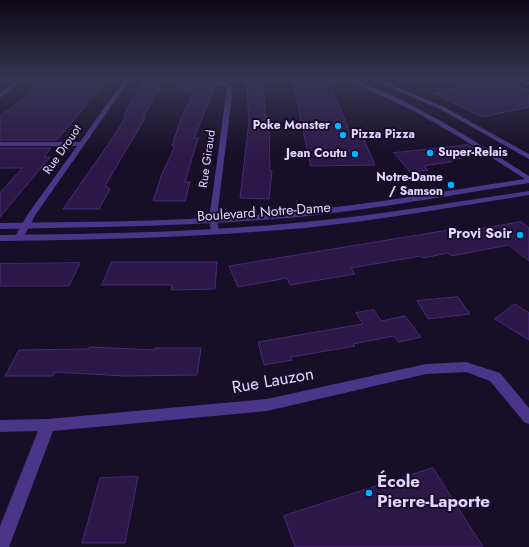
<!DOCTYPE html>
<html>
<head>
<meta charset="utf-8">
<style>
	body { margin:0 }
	canvas { display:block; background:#170e27 }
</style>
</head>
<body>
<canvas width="529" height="547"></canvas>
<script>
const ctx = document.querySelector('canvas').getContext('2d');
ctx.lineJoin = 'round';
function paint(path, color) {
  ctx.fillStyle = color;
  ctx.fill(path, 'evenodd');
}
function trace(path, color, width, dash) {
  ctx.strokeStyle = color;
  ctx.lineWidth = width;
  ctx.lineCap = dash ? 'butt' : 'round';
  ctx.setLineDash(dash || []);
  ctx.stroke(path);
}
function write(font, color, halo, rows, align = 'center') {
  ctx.font = font + ' Jost,sans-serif';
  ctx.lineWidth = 4;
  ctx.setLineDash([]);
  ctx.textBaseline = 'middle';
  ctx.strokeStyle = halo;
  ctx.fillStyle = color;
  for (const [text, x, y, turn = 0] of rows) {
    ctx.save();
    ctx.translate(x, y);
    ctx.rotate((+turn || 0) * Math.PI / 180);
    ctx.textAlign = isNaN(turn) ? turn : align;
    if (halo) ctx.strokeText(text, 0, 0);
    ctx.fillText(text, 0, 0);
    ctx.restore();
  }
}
const building = new Path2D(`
	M48 79H111L86 103H88L57 140H0V117Z
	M146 79H208L216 84 194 138H198L185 182H190L185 201H153L162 174 175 146H172L182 116 194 93 164 80 143 118H145L105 186 110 189 99 209H63L114 136 126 116H124L128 107Z
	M247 79H263L266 124H269L270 171H272L269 199 240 198 249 122Z
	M293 79H337L332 88 352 138 364 140 375 165 311 166Z
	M497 80 529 90V107L482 117 434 93Z
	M468 145 478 151 450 162 424 166 428 170 410 172 394 153Z
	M0 148H51L44 157H50L0 217V193L22 168H0Z
	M521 222 529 228V261L509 245 451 256 448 253 423 258 421 256 351 268 355 274 290 285 287 278 238 287 229 266 455 229 458 232Z
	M112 262H217L215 289 171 290 172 285H102Z
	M80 263 69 286H0V264Z
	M458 297 470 314 428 319 417 301Z
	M515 304 529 313V340L495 319Z
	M374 310 381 321 405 316 421 337 399 342 394 336 353 344 355 346 291 357 292 360 264 365 258 342 363 324 356 313Z
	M90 347 154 350 155 348H201L197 375 124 376 55 372 53 376H5L19 350 88 349Z
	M433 468 483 547H295L284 516Z
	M138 477 125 543H82L100 478Z`);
paint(building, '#2c1949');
trace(building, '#482a77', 1);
paint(new Path2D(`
	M19 79H24L0 98V93Z
	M128 79H133L126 85 36 214 22 240H16L14 238 28 214 77 146H0V142H80L122 83Z
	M209 79H215L233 87 218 209 217 220 219 231 215 234 211 231 209 220 227 88Z
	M514 79H520L529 82V85Z
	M466 362 500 373 529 408V424L524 422 490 381 466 372 426 374 267 411 53 431 9 547H0V526L38 431 0 432V420L48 419 267 399 426 364Z`), '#4a3689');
paint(new Path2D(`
	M345 79C357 79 371 86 382 91 434 114 481 145 529 176V183C452 195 376 209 299 217 199 226 100 227 0 229V223C100 222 200 221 300 211 375 204 450 190 525 179L461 138 416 112Z
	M371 79H377L444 107 529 154V159L440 109Z
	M529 191V195C454 207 380 220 305 228 203 237 102 240 0 241V235C102 234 203 232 305 222 380 215 454 202 529 191Z`), '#4a3689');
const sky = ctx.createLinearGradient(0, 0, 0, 155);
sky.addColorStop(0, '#0d0815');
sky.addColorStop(0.51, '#363652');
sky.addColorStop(1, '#36365200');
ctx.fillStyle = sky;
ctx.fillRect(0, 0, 529, 155);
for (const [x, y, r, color] of [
	[338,126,4,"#00b3ff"],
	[343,135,4,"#00b3ff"],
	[430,153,4,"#00b3ff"],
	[355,154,4,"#00b3ff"],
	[451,185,4,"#00b3ff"],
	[520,235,4,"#00b3ff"],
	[369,493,4,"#00b3ff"]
]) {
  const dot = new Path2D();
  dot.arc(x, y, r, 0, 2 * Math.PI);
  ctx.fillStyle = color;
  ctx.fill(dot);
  trace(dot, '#170e27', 1.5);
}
write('bold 12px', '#e2d4ff', '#170e27', [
	["Poke Monster",330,126],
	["Pizza Pizza",351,135,"left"],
	["Super-Relais",438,153,"left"],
	["Jean Coutu",347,154],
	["Notre-Dame",443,178],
	["/ Samson",443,192]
], 'right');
write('12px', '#e2d4ff', '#170e27', [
	["Rue Drouot",63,150,-55],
	["Rue Giraud",208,159,-82]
]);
write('14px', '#e2d4ff', '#170e27', [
	["Boulevard Notre-Dame",264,213,-4]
]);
write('bold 14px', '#e2d4ff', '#170e27', [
	["Provi Soir",512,235]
], 'right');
write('17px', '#e2d4ff', '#170e27', [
	["Rue Lauzon",273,382,-10]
]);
write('bold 17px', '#e2d4ff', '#170e27', [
	["École",377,483],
	["Pierre-Laporte",377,503]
], 'left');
</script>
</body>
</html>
